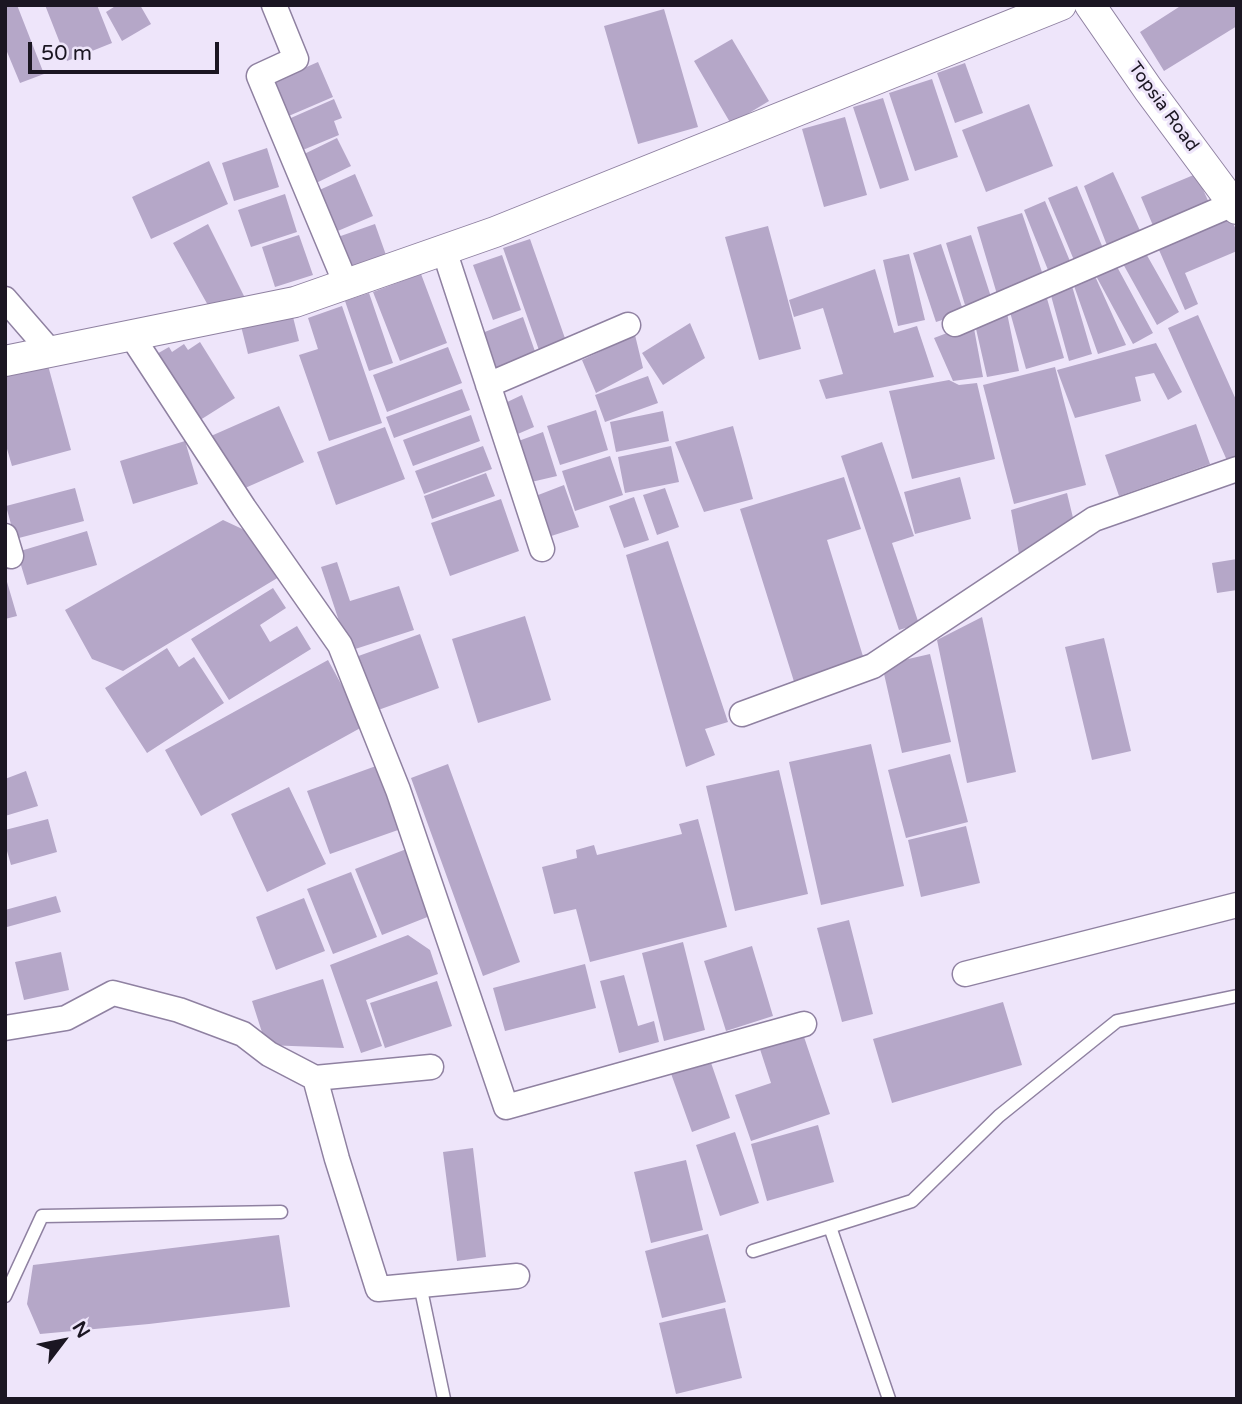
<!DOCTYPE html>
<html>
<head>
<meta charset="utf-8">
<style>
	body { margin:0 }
	#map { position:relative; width:1242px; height:1404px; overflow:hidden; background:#eee5fa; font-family:"Varela Round",sans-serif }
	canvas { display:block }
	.frame { position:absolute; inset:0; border:7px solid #1b1622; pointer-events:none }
	.north { position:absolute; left:28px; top:1306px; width:70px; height:70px; -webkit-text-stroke:5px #eee5fa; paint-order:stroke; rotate:58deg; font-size:19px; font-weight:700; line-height:28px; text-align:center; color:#1b1622 }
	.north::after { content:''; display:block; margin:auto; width:24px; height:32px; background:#1b1622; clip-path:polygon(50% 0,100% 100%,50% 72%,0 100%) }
	.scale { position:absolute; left:28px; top:42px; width:191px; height:32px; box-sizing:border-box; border:4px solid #1b1622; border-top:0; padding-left:9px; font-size:21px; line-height:24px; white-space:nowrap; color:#1b1622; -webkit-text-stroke:5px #eee5fa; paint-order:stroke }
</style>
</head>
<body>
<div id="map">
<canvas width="1242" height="1404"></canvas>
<div class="frame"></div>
<div class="north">N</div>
<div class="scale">50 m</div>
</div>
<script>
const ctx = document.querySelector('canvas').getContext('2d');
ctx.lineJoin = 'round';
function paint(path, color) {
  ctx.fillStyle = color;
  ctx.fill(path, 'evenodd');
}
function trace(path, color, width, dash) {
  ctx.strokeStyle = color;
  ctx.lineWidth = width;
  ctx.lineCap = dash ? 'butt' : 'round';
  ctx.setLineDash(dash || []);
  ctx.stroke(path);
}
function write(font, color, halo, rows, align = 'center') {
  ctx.font = font + ' "Varela Round",sans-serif';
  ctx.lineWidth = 6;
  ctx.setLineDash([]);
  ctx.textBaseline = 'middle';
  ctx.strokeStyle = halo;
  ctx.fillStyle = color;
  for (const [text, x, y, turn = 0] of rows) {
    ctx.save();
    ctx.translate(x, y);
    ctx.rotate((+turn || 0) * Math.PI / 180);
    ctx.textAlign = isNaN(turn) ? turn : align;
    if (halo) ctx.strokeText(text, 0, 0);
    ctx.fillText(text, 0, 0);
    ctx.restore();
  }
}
paint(new Path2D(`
	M7 5H17L44 74 20 83 5 47V6Z
	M45 5H97L112 43 67 61Z
	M117 5H140L151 24 122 41 106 12Z
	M1182 5H1237V26L1164 71 1140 32Z
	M664 9 698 127 638 144 604 26Z
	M732 39 769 101 731 124 694 61Z
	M318 62 333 97 284 118 270 83Z
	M965 63 983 113 955 123 937 73Z
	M932 79 958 157 915 171 889 93Z
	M883 98 909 180 880 189 853 107Z
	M334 99 342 118 334 121 339 135 298 152 284 121Z
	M1029 104 1053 166 986 192 962 130Z
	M845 117 867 195 824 207 802 129Z
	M337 138 351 166 312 185 298 157Z
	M267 148 279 187 234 201 222 163Z
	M209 161 228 204 151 239 132 197Z
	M1113 172 1142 235 1108 248 1084 186Z
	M355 174 373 216 333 233 315 192Z
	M1196 174 1210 205 1154 228 1141 197Z
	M1077 186 1105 253 1076 265 1048 198Z
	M285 194 297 232 251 247 238 210Z
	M1045 201 1072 266 1050 275 1024 210Z
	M1228 212 1237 232V251L1185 273 1198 304 1185 310 1156 243Z
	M1022 213 1044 278 999 301 977 227Z
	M208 224 245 298 214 316 173 243Z
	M375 224 386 255 346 270 335 238Z
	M768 226 801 349 759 360 725 237Z
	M299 235 313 275 275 287 262 247Z
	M971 235 991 297 965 305 946 243Z
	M530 239 567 344 540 353 503 248Z
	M941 244 964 313 936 322 913 253Z
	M1144 250 1179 312 1157 325 1122 262Z
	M909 254 925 320 898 326 883 260Z
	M502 255 521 310 493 320 473 265Z
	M1115 263 1153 333 1133 344 1095 274Z
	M875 269 894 333 917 326 934 377 826 399 819 380 843 374 823 308 794 317 789 300Z
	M421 274 447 343 400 361 373 292Z
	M1094 274 1126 345 1098 354 1073 283Z
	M1072 286 1092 354 1069 361 1050 292Z
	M369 293 393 363 369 371 345 301Z
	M1046 295 1064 358 1026 369 1008 305Z
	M342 306 382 423 329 441 299 355 318 349 308 318Z
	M292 313 299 341 248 354 241 326Z
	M1007 313 1019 371 987 377 974 320Z
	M1198 315 1237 402V461L1229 465 1168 328Z
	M523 317 538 360 492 375 477 335Z
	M690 323 705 358 663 385 642 353Z
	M973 323 983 377 953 381 934 338Z
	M635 335 643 368 596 393 582 360Z
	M200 342 235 398 197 422 155 355 169 347 172 352 184 344 188 350Z
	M1156 343 1182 392 1168 400 1154 373 1135 377 1141 401 1075 418 1057 370Z
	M448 347 462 383 387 412 373 375Z
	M46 358 71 450 12 466 5 442V369Z
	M1055 367 1086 485 1014 504 983 385Z
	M648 376 658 403 605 422 595 395Z
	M949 380 959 385 977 383 995 459 912 479 889 391Z
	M462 389 470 410 394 438 386 417Z
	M522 395 534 427 513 436 503 404Z
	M279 406 304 462 236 492 211 436Z
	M596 410 608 450 560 465 547 426Z
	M663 411 669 441 616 452 610 422Z
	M471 415 480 441 413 466 403 440Z
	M1196 424 1210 464 1119 496 1105 455Z
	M733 426 753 499 704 512 675 442Z
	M385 427 405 479 336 505 317 452Z
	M543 432 557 476 527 483 513 443Z
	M185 441 198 484 133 504 120 461Z
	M882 442 914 536 892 543 919 624 899 630 841 456Z
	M483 446 492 469 424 494 415 471Z
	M671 446 679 482 625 493 618 457Z
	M610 456 623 495 575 511 562 471Z
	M486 473 495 496 432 519 424 496Z
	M844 477 861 529 827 540 866 666 796 688 740 509Z
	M960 477 971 519 915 534 904 492Z
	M564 485 579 527 545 538 533 497Z
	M75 488 84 521 15 539 6 506Z
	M665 488 679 527 657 535 643 495Z
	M1067 493 1075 526 1021 565 1011 510Z
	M634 497 649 540 624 548 609 506Z
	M501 499 519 551 450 576 431 523Z
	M223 520 253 534 279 577 123 671 92 659 65 610Z
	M87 531 97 565 27 585 17 552Z
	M668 541 728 722 705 729 715 755 686 767 626 555Z
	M1237 559V590L1217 593 1212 563Z
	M337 562 350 601 399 586 414 630 349 651 321 567Z
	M5 575 17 616 5 619Z
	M273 588 286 608 260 625 270 642 297 626 311 649 229 700 191 639Z
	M525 616 551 700 478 723 452 639Z
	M982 617 1016 772 967 783 937 640Z
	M420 634 439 688 370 713 350 659Z
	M1104 638 1131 751 1092 760 1065 647Z
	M167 648 179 667 194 657 224 703 147 753 105 688Z
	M930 654 951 742 902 753 882 665Z
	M328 660 364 726 201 816 165 750Z
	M871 744 904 886 821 905 789 762Z
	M950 754 968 822 906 838 888 770Z
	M448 764 520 962 483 976 411 778Z
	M376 766 398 830 330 854 307 791Z
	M779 770 808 894 735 911 706 786Z
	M26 771 38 806 5 816V779Z
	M289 787 326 864 267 892 231 814Z
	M48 819 57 852 11 865 5 844V830Z
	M698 819 727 927 590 962 576 909 554 914 542 867 577 858 576 850 594 845 597 855 682 834 679 824Z
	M966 826 980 883 921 897 908 840Z
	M409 848 435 914 382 935 355 869Z
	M351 872 377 937 333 954 307 889Z
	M56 896 61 912 7 927 5 910Z
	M304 898 325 951 276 970 256 917Z
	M849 920 873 1014 842 1022 817 928Z
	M408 935 430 950 438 974 366 1000 382 1046 361 1053 330 965Z
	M683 942 705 1030 664 1041 642 953Z
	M752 946 773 1016 726 1031 704 961Z
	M61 952 69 990 24 1000 15 962Z
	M585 964 596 1008 505 1031 493 988Z
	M624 975 638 1026 654 1021 659 1042 619 1053 600 981Z
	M323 979 344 1048 266 1045 252 1001Z
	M437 981 452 1026 385 1048 370 1003Z
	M1003 1002 1022 1065 892 1103 873 1039Z
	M801 1028 830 1114 751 1141 735 1095 771 1083 758 1043Z
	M708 1054 730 1118 692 1132 669 1068Z
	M818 1125 834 1182 767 1201 751 1144Z
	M735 1132 759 1203 720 1216 696 1145Z
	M473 1148 486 1257 457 1261 443 1152Z
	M686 1160 703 1230 651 1243 634 1172Z
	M708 1234 726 1302 662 1318 645 1251Z
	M279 1235 290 1307 149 1324 40 1334 27 1304 33 1265Z
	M725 1308 742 1378 676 1394 659 1323Z`), '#b5a7c8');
const service = new Path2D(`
	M830 1227 889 1399
	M753 1251 912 1201 999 1116 1117 1021 1237 996
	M420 1285 444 1399
	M5 1296 42 1216 281 1212`);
const minor = new Path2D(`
	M274 5 296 59 259 76 346 284
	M444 250 542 549
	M5 299 51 352
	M955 324 1233 204
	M131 335 244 508 340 645 398 790 506 1107 804 1024
	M488 385 628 325
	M5 536 11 556
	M742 714 873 666 1094 519 1237 469
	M965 974 1237 905
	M5 1028 66 1018 113 993 179 1010 243 1034 269 1054 315 1078 431 1067
	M315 1078 337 1159 378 1289 517 1276`);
const tertiary = new Path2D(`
	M1090 5 1148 89 1237 209
	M5 361 295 302 495 232 1061 5`);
trace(service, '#8f81a1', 15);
trace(minor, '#8f81a1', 27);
trace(tertiary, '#8f81a1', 32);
trace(service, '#fff', 12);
trace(minor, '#fff', 24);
trace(tertiary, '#fff', 30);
write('18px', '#1b1622', '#eee5fa', [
	["Topsia Road",1163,107,54]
]);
</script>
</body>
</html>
